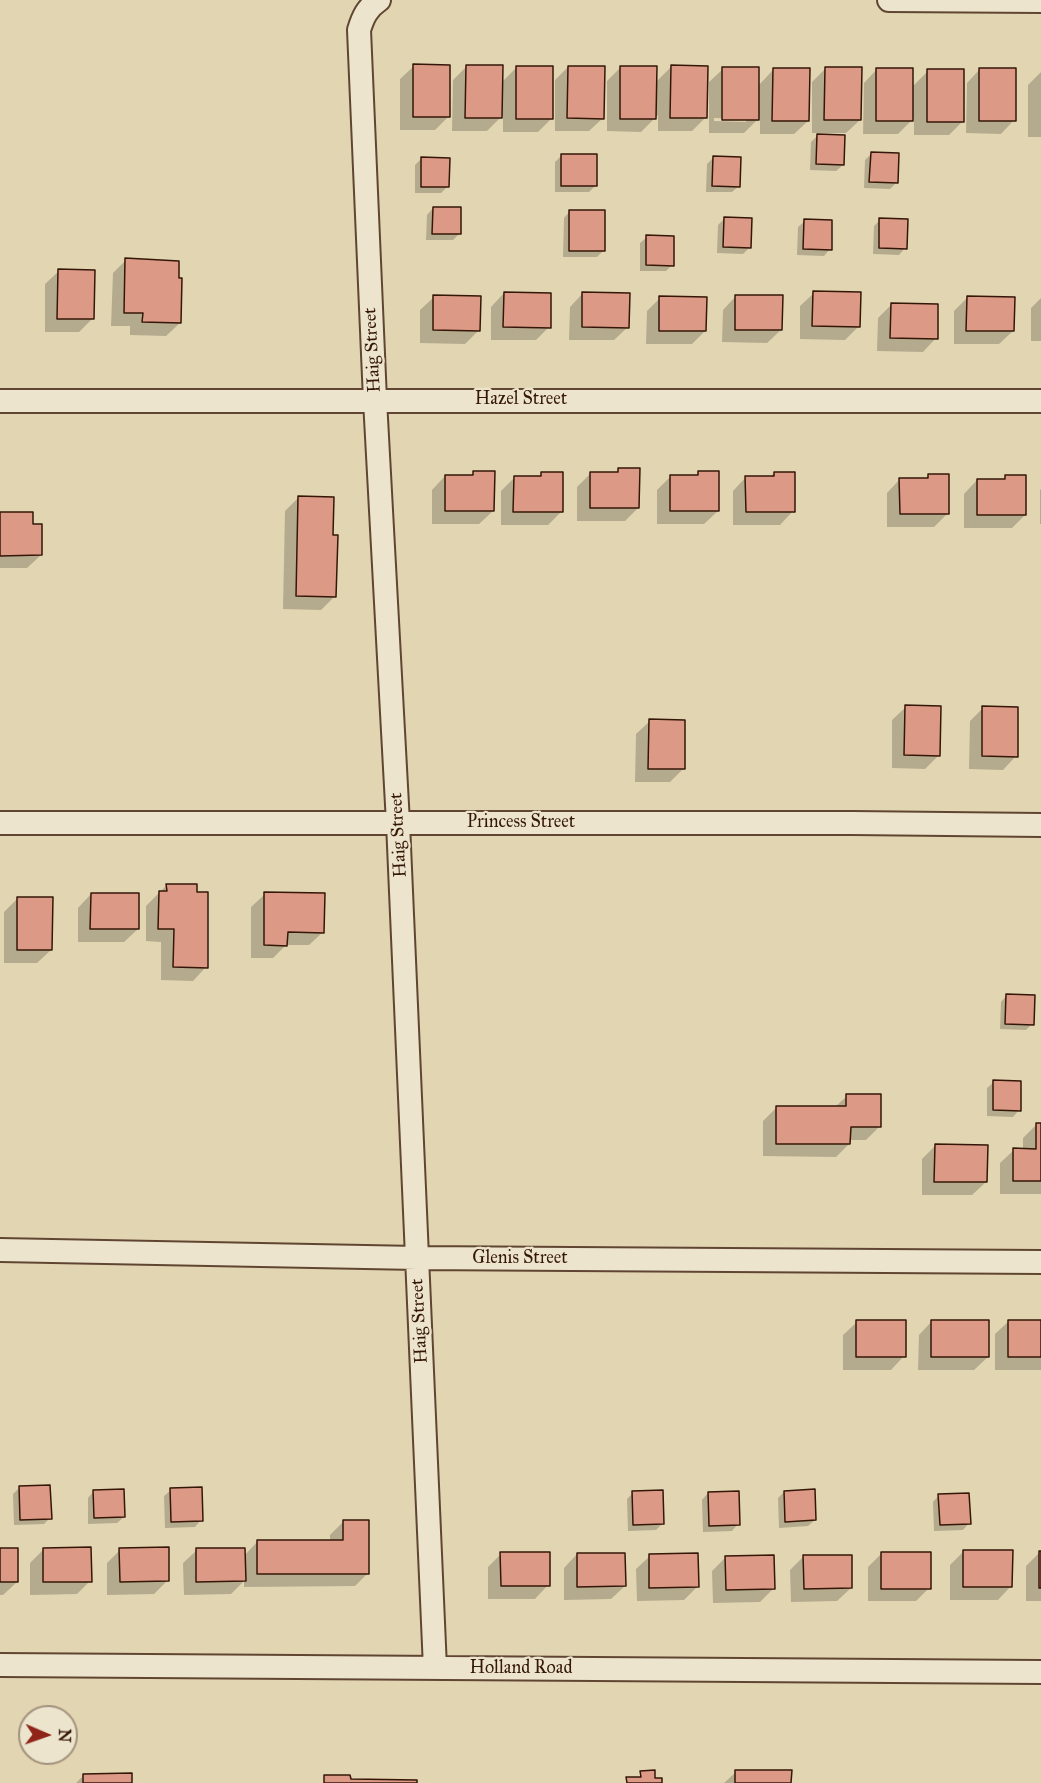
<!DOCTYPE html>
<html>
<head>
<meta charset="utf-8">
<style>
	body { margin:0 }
	#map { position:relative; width:1041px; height:1783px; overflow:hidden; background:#e2d5b1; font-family:"IM FELL Great Primer",serif }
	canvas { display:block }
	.north { position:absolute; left:18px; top:1705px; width:60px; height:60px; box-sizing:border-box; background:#ece4cc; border:2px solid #a3927e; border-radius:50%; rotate:92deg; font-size:16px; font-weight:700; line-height:24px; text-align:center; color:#351708 }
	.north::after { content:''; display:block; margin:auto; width:21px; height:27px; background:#8f2418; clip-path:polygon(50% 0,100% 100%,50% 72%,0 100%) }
</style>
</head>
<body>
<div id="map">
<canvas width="1041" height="1783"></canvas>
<div class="north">N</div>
</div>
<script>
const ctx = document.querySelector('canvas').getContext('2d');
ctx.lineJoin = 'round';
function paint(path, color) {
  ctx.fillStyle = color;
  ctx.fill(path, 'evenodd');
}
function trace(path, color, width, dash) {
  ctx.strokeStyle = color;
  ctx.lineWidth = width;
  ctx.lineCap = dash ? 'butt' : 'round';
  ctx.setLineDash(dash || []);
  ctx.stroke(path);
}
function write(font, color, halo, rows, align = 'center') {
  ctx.font = font + ' "IM FELL Great Primer",serif';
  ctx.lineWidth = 4.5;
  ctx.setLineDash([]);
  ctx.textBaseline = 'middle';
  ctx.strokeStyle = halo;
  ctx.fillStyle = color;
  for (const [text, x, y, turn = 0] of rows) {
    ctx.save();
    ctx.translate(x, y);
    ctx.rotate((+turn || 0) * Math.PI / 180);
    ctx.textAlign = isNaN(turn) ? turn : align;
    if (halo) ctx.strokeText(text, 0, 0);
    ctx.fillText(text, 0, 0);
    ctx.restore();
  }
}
paint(new Path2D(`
	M414 66 448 117 435 130H400V79Z
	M466 67 501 83 517 67 551 119 538 132H503V115L487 131H452L453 80Z
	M568 67 603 118 589 131H555V80Z
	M621 67 655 83 671 67 705 118 692 131H658V115L641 132 607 131V81Z
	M723 69 758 86 773 70 808 121 794 134H760V117L744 133H709V82ZM714 118 746 119V122L714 121Z
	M825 69 860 120 846 133H812V82Z
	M877 69 912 87 928 71 962 122 949 135H914V118L898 134H863L864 83Z
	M980 69 1014 120 1001 134 966 133 967 83Z
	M1041 72V137H1028V85Z
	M817 136 843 165 836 171 810 170 811 142Z
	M871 154 897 182 890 189 864 188 865 160Z
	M562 155 595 186 589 192H555V162Z
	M422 158 447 187 441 193H415V165Z
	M713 158 739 186 732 192H706L707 164Z
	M433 208 459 234 453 240H426L427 215Z
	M570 211 603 251 597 257H563L564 218Z
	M724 219 750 247 743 254 717 253 718 225Z
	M880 220 905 248 899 255 873 254 874 226Z
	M805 221 830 249 824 256 797 255 798 227Z
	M647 237 672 265 666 271H640V243Z
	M126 260 180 323 166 336 130 335V326H111L113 273Z
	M59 271 92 319 79 332H45V284Z
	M504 293 549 327 536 340H491V307Z
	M583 293 628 327 614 340H569L570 307Z
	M814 293 859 326 845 340 800 339V306Z
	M736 296 781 330 767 343 722 342 723 310Z
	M434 297 479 330 465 344 420 343V310Z
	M968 297 1013 331 999 344H954V311Z
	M660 298 705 331 692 344H646L647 311Z
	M1041 298V341H1031V308Z
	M891 305 936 338 923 352 877 351 878 318Z
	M619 470 638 508 625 521H577V487L591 473 615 474Z
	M474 473 493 511 479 524H432V490L445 476H470Z
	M698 473 718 511 704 524H657V490L671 476 695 477Z
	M774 473 793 511 780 525H733V491L746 477H770Z
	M542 474 561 512 548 525H501V491L514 478 538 477Z
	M928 476 947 514 934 527H887V493L900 479H925Z
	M1006 477 1025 515 1012 528H964V494L977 480H1002Z
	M1041 489V524H1040V490Z
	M299 497 335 596 321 610 283 609 285 511Z
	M0 514 32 525 41 555 27 568H0Z
	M906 707 939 755 925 769 892 768V720Z
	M983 708 1016 756 1003 770 969 769 970 721Z
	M650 721 683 769 670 782H635L636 734Z
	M167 885 206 967 193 981 161 980V942L146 941V906Z
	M91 894 138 929 124 942H78V908Z
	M265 894 323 932 309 945H286L273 958H251V907Z
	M18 898 51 950 37 963H4V912Z
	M1007 995 1032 1024 1026 1030 1000 1029 1001 1002Z
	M994 1082 1019 1110 1013 1117 987 1116V1088Z
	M847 1096 879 1127 866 1140H849V1144L836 1157 763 1156V1121L777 1107H835Z
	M1037 1124H1041V1194H1000V1163L1014 1150H1023V1138Z
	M935 1146 986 1182 972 1195H922V1159Z
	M932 1321 988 1357 974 1370H918L919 1335Z
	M1009 1321H1041V1370H995V1334Z
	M857 1322 904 1356 891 1370H843V1335Z
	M20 1487 50 1518 44 1524 14 1525 13 1494Z
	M171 1490 201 1520 195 1527 165 1528 164 1496Z
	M94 1491 124 1517 117 1523 88 1524V1498Z
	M784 1492 815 1520 808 1526 779 1528 778 1498Z
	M633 1493 663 1523 656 1530 628 1531 627 1499Z
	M708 1493 738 1524 732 1531 703 1532 702 1500Z
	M939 1495 969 1523 963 1530 934 1531 933 1502Z
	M343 1522 368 1573 355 1586 244 1587V1581L231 1594 184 1595 183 1563 197 1550 244 1556 257 1542 330 1541V1535Z
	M0 1550 17 1582 3 1595H0Z
	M43 1550 90 1581 77 1594 30 1595V1563Z
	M120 1550 167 1581 154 1594 107 1595V1563Z
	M963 1552 1011 1586 998 1600H950V1565Z
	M882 1553 929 1588 916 1601H868V1567Z
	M1039 1553H1041V1601H1026V1566Z
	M501 1554 548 1585 535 1599H488V1567Z
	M577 1554 625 1586 611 1599 564 1600V1568Z
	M650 1556 697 1587 684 1600 637 1601 636 1569Z
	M726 1557 773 1589 760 1602 713 1603 712 1571Z
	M803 1557 851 1588 837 1601 791 1602 790 1570Z
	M736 1772 790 1783H724Z
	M83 1776 131 1783H76Z`), '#0003');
const building = new Path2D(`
	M413 64 450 65V117H413Z
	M466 65H503L502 118H465Z
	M671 65 708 66 707 118H670Z
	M516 66H553V119H516Z
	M568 66H605L604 119 567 118Z
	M620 66H657L656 119H620Z
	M722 67H759V120H722Z
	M825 67H862L861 120H824Z
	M773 68H810L809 121H772Z
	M876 68H913V121H876Z
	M979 68H1016V121H979Z
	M927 69H964V122H927Z
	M817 134 845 135 844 165 816 164Z
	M871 152 899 153 898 183 869 182Z
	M561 154H597V186H561Z
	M713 156 741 157 740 187 712 186Z
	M421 157 450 158 449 187H421Z
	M433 207H461V234H432Z
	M569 210H605V251H569Z
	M724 217 752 218 751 248 723 247Z
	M879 218 908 219 907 249 879 248Z
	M804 219 832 220V250L803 249Z
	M646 235 674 236V266L646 265Z
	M125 258 179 261V278H182L181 323 142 322 143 313H124Z
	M58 269 95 270 94 319H57Z
	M813 291 861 292 860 327 812 326Z
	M504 292 551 293V328L503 327Z
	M582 292 630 293 629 328 582 327Z
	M433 295 481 296 480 331 433 330Z
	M735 295H783L782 330H735Z
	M659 296 707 297 706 331H659Z
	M967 296 1015 297 1014 331H966Z
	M891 303 938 304V339L890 338Z
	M618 468H640L639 508H590V472H618Z
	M473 471H495L494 511H445V475H473Z
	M698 471H719V511H670V475H698Z
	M541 472H563V512H513L514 476H541Z
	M774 472H795V512H746L745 476H774Z
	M928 474H949V514H900L899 478H928Z
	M1005 475H1026V515H977V479H1005Z
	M298 496 334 497 333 535H338L336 597 296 596Z
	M0 512H33V524H42V555L0 556Z
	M905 705 941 706 940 756 904 755Z
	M982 706 1018 707V757L982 756Z
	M649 719 685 720V769H648Z
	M166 884H197V892H208V968L173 967 174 929H158L159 891H167Z
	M264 892 325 893 324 933 288 932 287 946 264 945Z
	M91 893H139V929H90Z
	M17 897H53L52 950H17Z
	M1006 994 1035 995 1034 1025 1005 1024Z
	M993 1080 1021 1081V1111L993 1110Z
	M846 1094H881V1127H851L850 1144H776V1106H846Z
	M1036 1123H1041V1181H1013V1148L1036 1149Z
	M935 1144 988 1145 987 1182H934Z
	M856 1320H906V1357H856Z
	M931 1320H989V1357H931Z
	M1008 1320H1041V1357H1008Z
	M50 1485 52 1519 20 1520 19 1486Z
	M202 1487 203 1521 171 1522 170 1488Z
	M124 1489 125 1517 94 1518 93 1490Z
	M815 1489 816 1520 785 1522 784 1491Z
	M663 1490 664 1524 633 1525 632 1491Z
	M739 1491 740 1525 709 1526 708 1492Z
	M969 1493 971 1524 940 1525 938 1494Z
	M343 1520H369V1574H257V1540H343Z
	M91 1547 92 1582H43V1548Z
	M169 1547V1581L120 1582 119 1548Z
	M0 1548H18V1582H0Z
	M196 1548H245L246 1581 196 1582Z
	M963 1550H1013L1012 1587H963Z
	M1039 1551H1041V1588H1039Z
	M500 1552H550V1586H501Z
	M881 1552H931V1589H881Z
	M577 1553H625L626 1586 577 1587Z
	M698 1553 699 1587 649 1588V1554Z
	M774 1555 775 1589 726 1590 725 1556Z
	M803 1555H852V1588L804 1589Z
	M655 1770V1778H662V1783H627L626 1777H641L640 1771Z
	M735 1770H792L791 1783H735Z
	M132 1773V1783H83V1774Z
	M324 1775H350L351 1779 417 1780V1783H324Z`);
paint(building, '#dc9986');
trace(building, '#351708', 1.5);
const street = new Path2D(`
	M379 0C367 8 363 17 359 30L375 400 398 823 435 1668
	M889 0 1041 1
	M0 401H1041
	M0 823H852L1041 825
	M0 1250 417 1258 1041 1262
	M0 1665 1041 1672`);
trace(street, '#604632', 26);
trace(street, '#ece4cc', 22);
write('18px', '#351708', '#ece4cc', [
	["Haig Street",373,350,-93],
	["Hazel Street",521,400],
	["Princess Street",521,823],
	["Haig Street",399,835,-93],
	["Glenis Street",520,1259],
	["Haig Street",420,1321,-93],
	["Holland Road",521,1669]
]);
</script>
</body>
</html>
